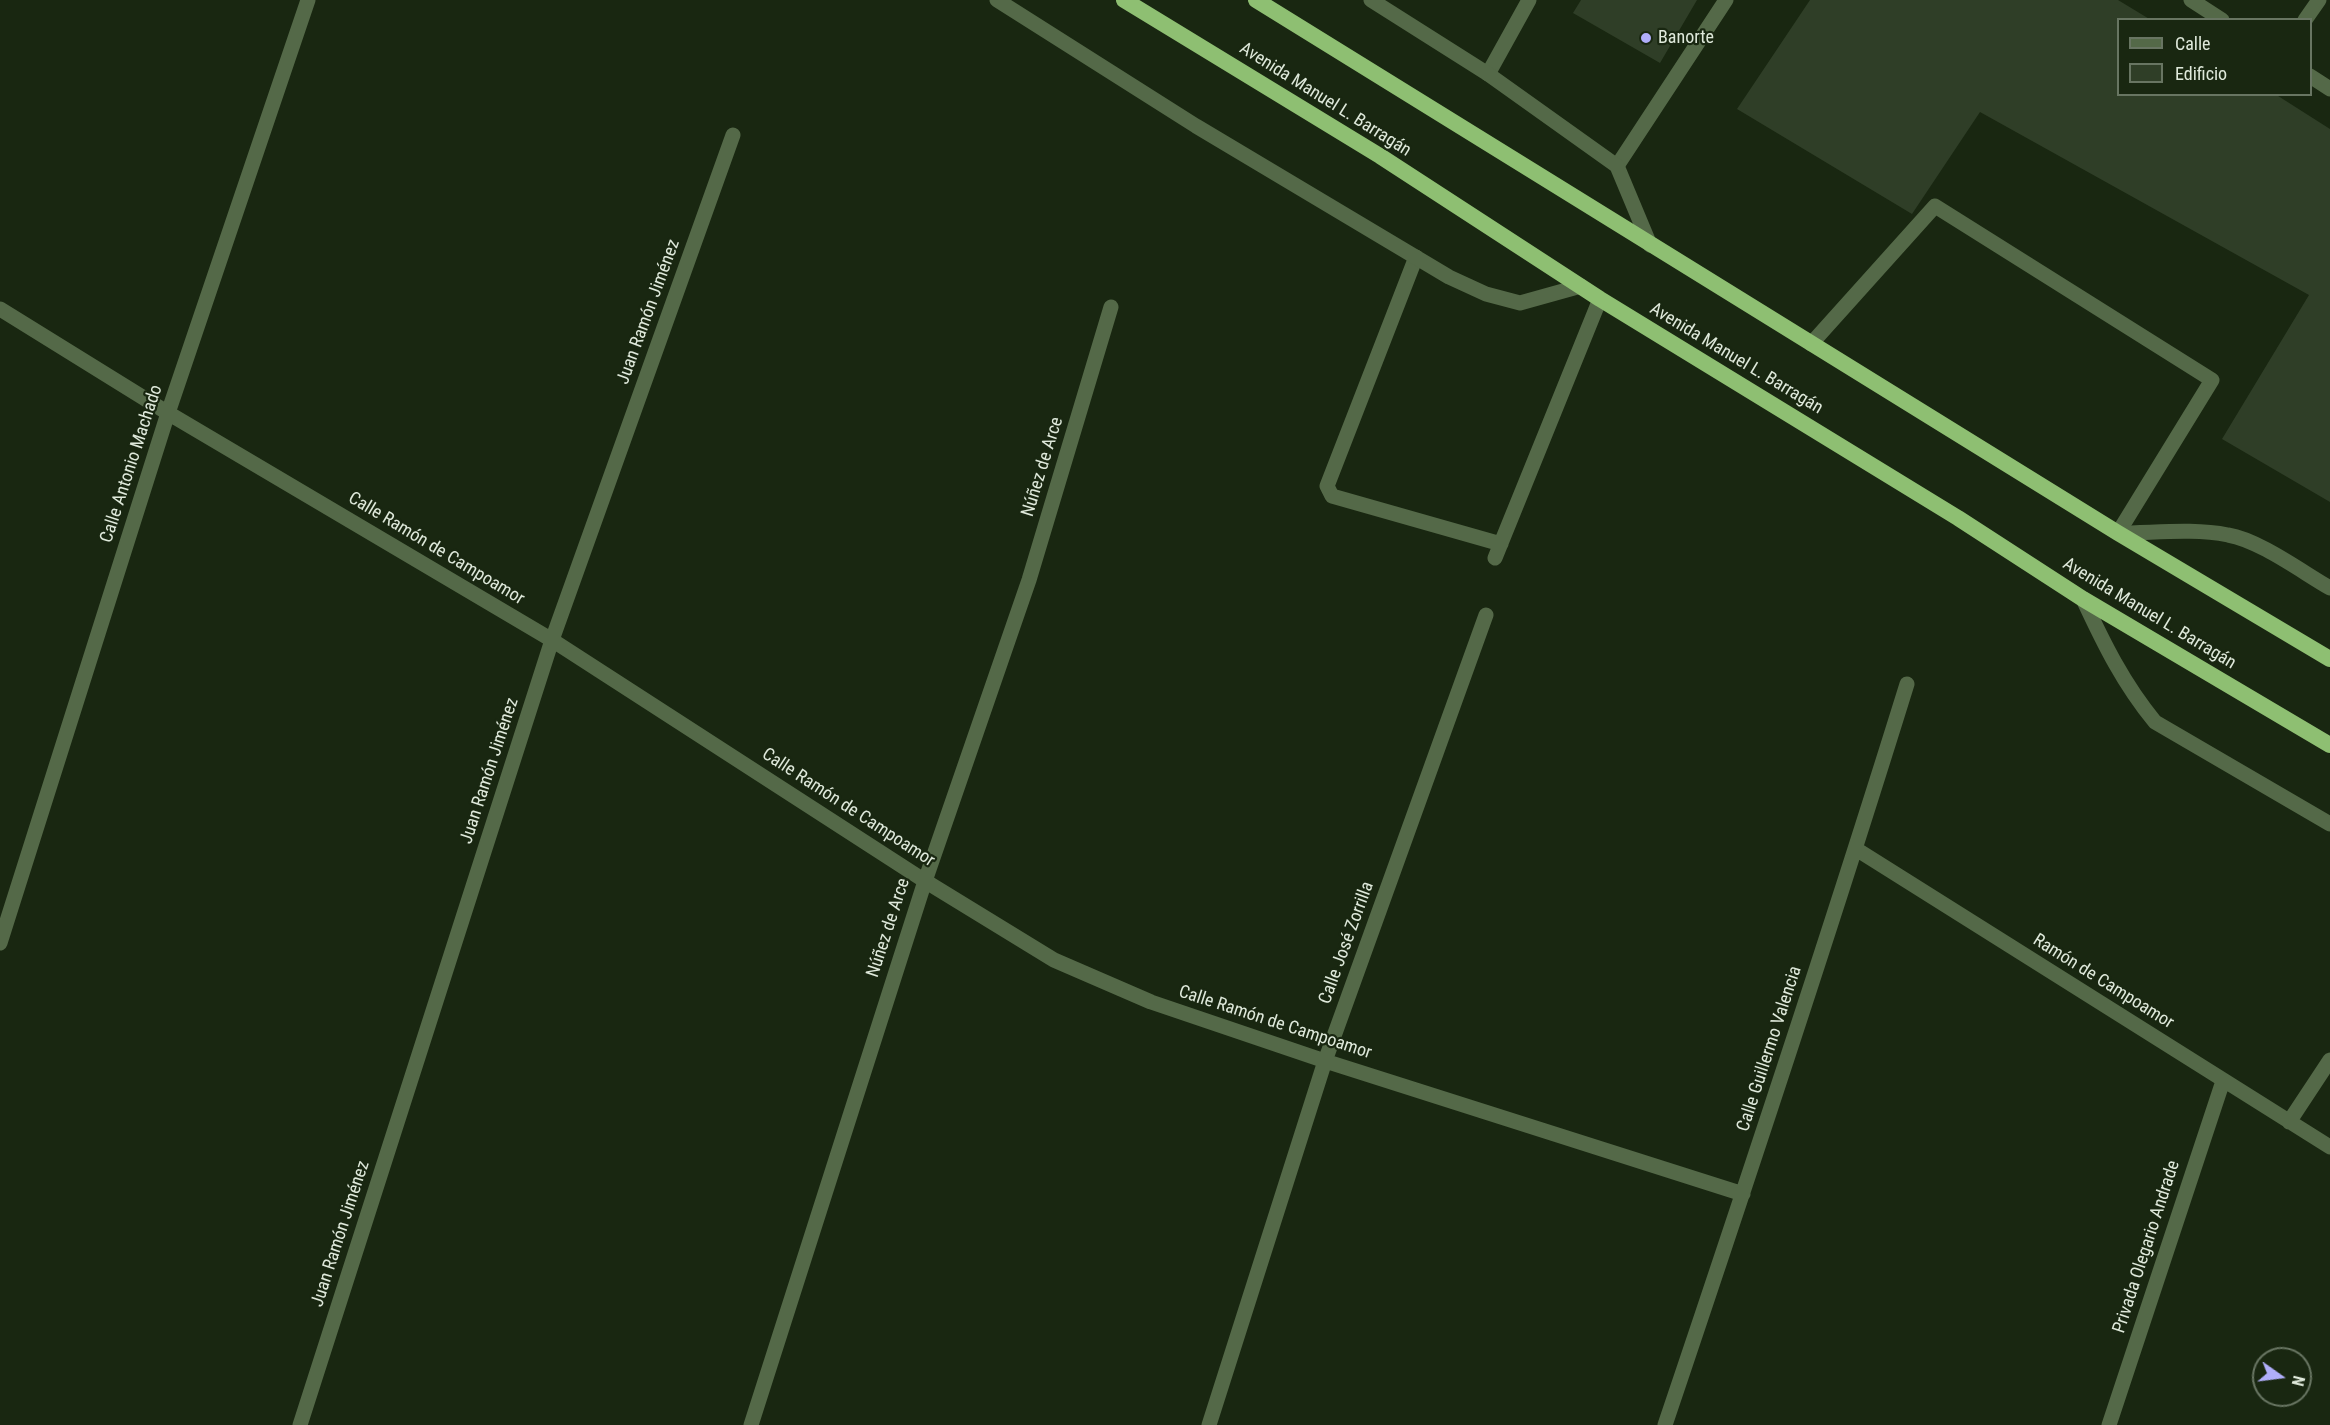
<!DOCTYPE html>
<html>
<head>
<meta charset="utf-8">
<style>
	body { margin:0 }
	#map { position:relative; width:2330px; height:1425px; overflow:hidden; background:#192711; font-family:"Roboto Condensed",sans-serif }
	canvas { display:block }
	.legend { position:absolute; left:2117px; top:18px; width:195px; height:78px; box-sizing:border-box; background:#192711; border:2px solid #687562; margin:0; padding:8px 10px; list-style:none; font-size:18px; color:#dfe9db }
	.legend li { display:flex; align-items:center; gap:12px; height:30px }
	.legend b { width:30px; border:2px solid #687562 }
	.north { position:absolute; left:2252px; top:1347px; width:60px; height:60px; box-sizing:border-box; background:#192711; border:2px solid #687562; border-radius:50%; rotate:104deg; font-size:16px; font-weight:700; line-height:24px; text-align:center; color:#dfe9db }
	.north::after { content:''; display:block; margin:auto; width:21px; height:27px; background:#b0aefa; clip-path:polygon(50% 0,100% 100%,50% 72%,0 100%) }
</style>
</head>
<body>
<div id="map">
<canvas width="2330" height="1425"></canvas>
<ul class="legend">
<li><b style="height:8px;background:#546948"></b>Calle</li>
<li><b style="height:16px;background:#2f3e27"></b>Edificio</li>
</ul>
<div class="north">N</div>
</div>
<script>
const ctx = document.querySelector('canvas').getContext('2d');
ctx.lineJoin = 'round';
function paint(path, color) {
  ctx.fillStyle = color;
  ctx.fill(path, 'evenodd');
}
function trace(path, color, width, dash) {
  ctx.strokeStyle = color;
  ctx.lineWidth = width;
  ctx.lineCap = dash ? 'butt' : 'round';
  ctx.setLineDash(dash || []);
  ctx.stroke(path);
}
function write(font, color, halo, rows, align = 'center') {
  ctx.font = font + ' "Roboto Condensed",sans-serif';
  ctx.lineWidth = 4.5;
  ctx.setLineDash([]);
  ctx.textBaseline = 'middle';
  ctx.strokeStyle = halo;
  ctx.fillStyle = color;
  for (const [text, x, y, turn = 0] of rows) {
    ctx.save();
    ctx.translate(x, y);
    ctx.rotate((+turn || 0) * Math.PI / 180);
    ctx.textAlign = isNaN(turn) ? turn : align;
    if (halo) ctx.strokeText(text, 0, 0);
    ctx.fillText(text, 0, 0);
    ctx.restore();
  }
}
paint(new Path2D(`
	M1581 0H1697L1660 63 1573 13Z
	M1810 0H2118L2151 20H2118V94H2275L2330 129V502L2222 439 2309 295 1980 112 1912 214 1737 109Z`), '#2f3e27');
trace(new Path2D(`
	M1488 74 1529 0
	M1617 166 1726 0
	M1416 257 1327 486 1332 496 1501 544
	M1811 344 1935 206 2212 380 2118 533
	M1495 558 1600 299`), '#546948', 15);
trace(new Path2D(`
	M2191 0 2222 20
	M2305 20 2319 0
	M2310 76 2330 89
	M0 309 168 413 552 640 925 881 1054 960 1151 1002 1325 1061 1743 1194
	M1856 849 2330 1147
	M0 943 168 413 308 0
	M2289 1122 2330 1060
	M300 1425 552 640 733 135
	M751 1425 925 881 1029 580 1111 307
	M1209 1425 1325 1061 1486 615
	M1665 1425C1748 1179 1830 932 1907 684
	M2109 1425 2223 1081`), '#546948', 15);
trace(new Path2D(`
	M997 0 1196 126 1449 277 1486 294 1520 303 1581 286
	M1371 0 1488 74 1617 166 1650 245
	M2118 533C2154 533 2193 528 2228 535 2259 540 2302 572 2330 588
	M2083 599C2104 644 2123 683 2155 722L2330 824`), '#546948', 15);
trace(new Path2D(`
	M1124 0 1380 156 1600 299 1958 518 2083 599 2330 745
	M1256 0 2118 533 2330 659`), '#8ebf72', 16);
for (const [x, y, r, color] of [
	[1646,38,6,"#b0aefa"]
]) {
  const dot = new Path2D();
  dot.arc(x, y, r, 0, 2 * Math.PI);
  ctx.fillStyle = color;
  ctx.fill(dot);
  trace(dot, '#192711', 2);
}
write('18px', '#dfe9db', '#192711', [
	["Banorte",1658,38]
], 'left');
write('18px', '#dfe9db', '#192711', [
	["Avenida Manuel L. Barragán",1325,100,32],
	["Juan Ramón Jiménez",649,312,-70],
	["Avenida Manuel L. Barragán",1736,359,31],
	["Calle Antonio Machado",132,464,-72],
	["Núñez de Arce",1043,467,-73],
	["Calle Ramón de Campoamor",436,549,31],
	["Avenida Manuel L. Barragán",2149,614,31],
	["Juan Ramón Jiménez",490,771,-72],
	["Calle Ramón de Campoamor",848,808,33],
	["Núñez de Arce",889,928,-72],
	["Calle José Zorrilla",1347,943,-70],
	["Ramón de Campoamor",2103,982,32],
	["Calle Ramón de Campoamor",1275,1023,18],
	["Calle Guillermo Valencia",1770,1049,-72],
	["Juan Ramón Jiménez",341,1234,-72],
	["Privada Olegario Andrade",2147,1247,-72]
]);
</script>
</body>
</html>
